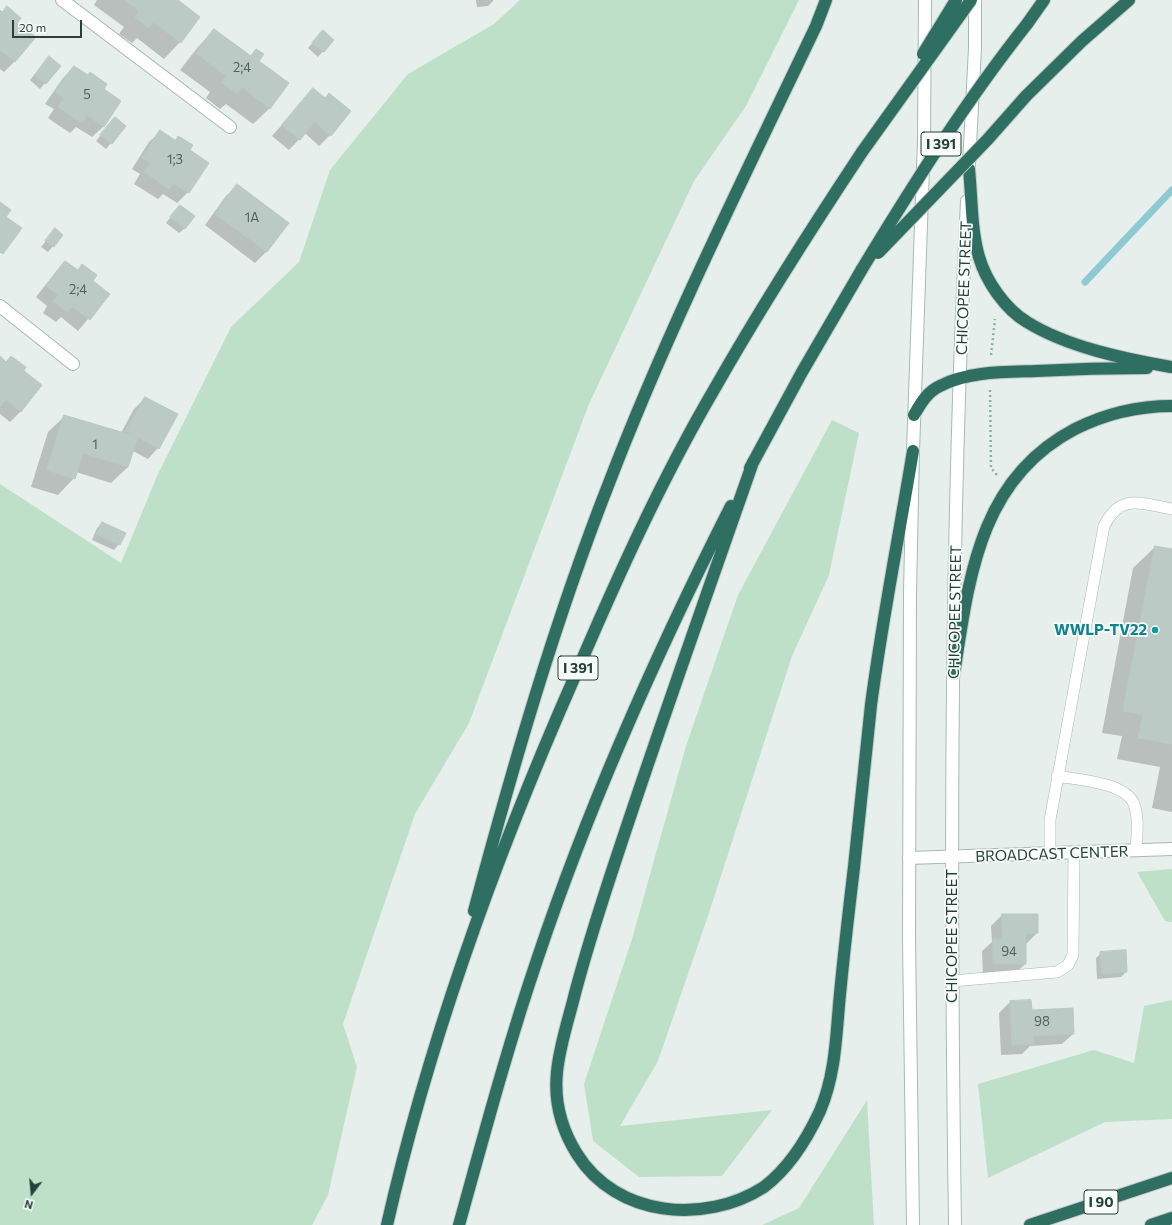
<!DOCTYPE html>
<html>
<head>
<meta charset="utf-8">
<style>
	body { margin:0 }
	#map { position:relative; width:1172px; height:1225px; overflow:hidden; background:#e6efeb; font-family:Commissioner,sans-serif }
	canvas { display:block }
	.north { position:absolute; left:12px; top:1173px; width:40px; height:40px; -webkit-text-stroke:3px #f7fbf9; paint-order:stroke; rotate:196deg; font-size:11px; font-weight:700; line-height:16px; text-align:center; color:#24423a }
	.north::after { content:''; display:block; margin:auto; width:14px; height:18px; background:#24423a; clip-path:polygon(50% 0,100% 100%,50% 72%,0 100%) }
	.scale { position:absolute; left:12px; top:20px; width:70px; height:18px; box-sizing:border-box; border:2px solid #24423a; border-top:0; padding-left:5px; font-size:12px; line-height:14px; white-space:nowrap; color:#24423a; -webkit-text-stroke:3px #f7fbf9; paint-order:stroke }
</style>
</head>
<body>
<div id="map">
<canvas width="1172" height="1225"></canvas>
<div class="north">N</div>
<div class="scale">20 m</div>
</div>
<script>
const ctx = document.querySelector('canvas').getContext('2d');
ctx.lineJoin = 'round';
function paint(path, color) {
  ctx.fillStyle = color;
  ctx.fill(path, 'evenodd');
}
function trace(path, color, width, dash) {
  ctx.strokeStyle = color;
  ctx.lineWidth = width;
  ctx.lineCap = dash ? 'butt' : 'round';
  ctx.setLineDash(dash || []);
  ctx.stroke(path);
}
function write(font, color, halo, rows, align = 'center') {
  ctx.font = font + ' Commissioner,sans-serif';
  ctx.lineWidth = 3.5;
  ctx.setLineDash([]);
  ctx.textBaseline = 'middle';
  ctx.strokeStyle = halo;
  ctx.fillStyle = color;
  for (const [text, x, y, turn = 0] of rows) {
    ctx.save();
    ctx.translate(x, y);
    ctx.rotate((+turn || 0) * Math.PI / 180);
    ctx.textAlign = isNaN(turn) ? turn : align;
    if (halo) ctx.strokeText(text, 0, 0);
    ctx.fillText(text, 0, 0);
    ctx.restore();
  }
}
paint(new Path2D(`
	M520 0H799L746 106 694 181 589 404 469 723 415 814 343 1024 357 1067 328 1195 312 1225H0V484L121 563 157 476 231 327 299 262 330 170 408 74 494 24Z
	M832 420 859 433 829 575 792 656 709 913 658 1061 620 1126 772 1110 722 1176 639 1177 593 1141 584 1084 632 939 686 746 738 595Z
	M1172 869V922L1165 921 1137 872Z
	M1172 1000V1119L1105 1122 988 1178 978 1084 1094 1050 1134 1063 1144 1006Z
	M867 1100 874 1225H762L799 1208Z`), '#bfe0c8');
paint(new Path2D(`
	M97 0H176L199 17 180 42 164 59 137 38 132 43 119 34 124 27 94 5Z
	M476 0H493V1L488 6 477 7Z
	M0 11 15 23V61L4 72 0 69Z
	M214 30 250 57 256 50 257 61 270 108 253 124 226 104 220 109 206 98 210 92 180 70 198 47Z
	M318 37 333 40 318 57 308 48Z
	M44 63 45 83 40 89 30 80Z
	M74 67 120 101 103 127 92 137 76 127 70 133 48 118 54 109 45 104 63 78Z
	M313 90 330 135 319 146 305 133 289 150 272 136Z
	M115 118 125 126 106 149 96 141Z
	M160 132 174 141 178 137 188 150 207 163 188 192 177 203 163 194 158 199 134 184 140 174 132 169 149 142Z
	M237 186 287 223 266 252 255 263 205 225 226 196Z
	M175 211 185 228 179 233 166 223Z
	M55 230 62 235 48 252 41 247Z
	M65 262 77 271 82 266 91 282 108 295 78 331 61 317 56 322 43 313 47 306 36 297 55 273Z
	M0 358 6 362 21 411 10 422 0 414Z
	M145 398 158 448 148 459 133 451 128 467 111 483 76 472 74 478 58 495 31 487 48 432 65 416 121 433 134 409Z
	M103 523 119 544 114 550 92 540 97 528Z
	M1155 547 1172 550V812L1152 808 1160 767 1117 759 1122 736 1102 733 1133 568Z
	M1002 915 1037 933 1026 944 1025 964 1014 975H983L982 951 992 942 991 926Z
	M1101 953 1126 972 1121 977 1097 979 1096 958Z
	M1010 1002 1031 1011 1073 1034 1062 1044 1030 1046 1022 1054 1001 1055 999 1013Z`), '#0003');
trace(new Path2D(`
	M1085 282 1172 190`), '#8ec9d4', 7);
const building = new Path2D(`
	M125 0H178L200 17 181 43 153 22 149 28 135 17 139 11Z
	M7 6 21 18 17 23 36 37 15 62 0 50V10L2 12Z
	M214 29 251 56 256 49 264 54 259 61 289 83 270 109 242 87 237 94 221 82 226 76 196 53Z
	M323 30 334 40 324 52 312 43Z
	M49 56 61 66 46 84 35 75Z
	M74 66 88 75 90 72 107 84 104 89 121 101 104 127 87 115 82 123 58 107 64 98 55 92Z
	M313 88 325 98 329 93 351 111 331 136 315 122 300 140 282 125Z
	M115 117 126 126 112 144 100 135Z
	M160 130 176 141 178 136 193 145 190 150 209 163 189 193 173 183 169 189 144 172 150 163 142 158Z
	M237 184 289 223 267 252 215 214Z
	M0 202 11 210 6 217 22 228 3 254 0 252Z
	M180 205 195 216 185 229 170 217Z
	M55 228 63 235 54 247 45 241Z
	M65 261 78 270 82 264 97 275 93 281 110 294 90 320 72 307 67 312 53 301 58 295 46 286Z
	M0 356 6 362 11 356 26 367 24 371 42 385 21 412 6 400 0 407Z
	M145 397 178 414 159 449 126 431Z
	M64 415 138 437 128 467 83 453 75 479 47 470Z
	M102 522 126 533 120 545 96 534Z
	M1155 546 1172 549V744L1138 738 1143 715 1123 711Z
	M1002 914H1038V933L1026 934V964H993V939H1002Z
	M1126 950 1127 972 1102 974 1100 952Z
	M1031 1000 1032 1010 1073 1008 1074 1034 1033 1036 1034 1044 1012 1045 1010 1001Z`);
paint(building, '#bbcac4');
trace(building, '#b8c9c2', 1);
const lane = new Path2D(`
	M1057 776C1078 780 1125 782 1134 804 1139 818 1137 835 1136 850
	M1050 854V820L1104 526C1121 492 1142 504 1172 509
	M952 981 1057 972 1068 965 1073 955 1074 853`);
const street = new Path2D(`
	M62 0 230 127
	M0 306 73 364
	M909 858 1172 849`);
const secondary = new Path2D(`
	M969 165 975 48V0
	M913 1225 909 940 910 593 913 451 924 140 925 0
	M955 1225C950 884 950 542 967 201`);
const highway = new Path2D(`
	M1027 24 1044 0
	M1026 96 1082 41 1129 0
	M969 169C972 198 971 229 979 257 986 281 1005 309 1027 322 1067 347 1125 359 1171 367
	M914 415C921 403 927 392 940 386 968 371 1005 372 1036 371 1073 369 1110 368 1147 368
	M753 462C708 591 662 720 619 850 602 901 585 953 572 1005 566 1027 559 1050 557 1072 554 1101 562 1130 577 1154 616 1217 705 1225 764 1187 789 1168 807 1139 820 1111 836 1073 836 1035 840 994 844 952 849 909 854 867 860 813 865 759 871 705 882 620 899 536 913 451
	M750 468 802 372 862 269
	M954 674C969 578 979 479 1075 429 1105 414 1138 406 1172 406
	M474 911C513 766 554 623 609 483 669 327 744 177 816 26L826 0
	M387 1225C430 1036 497 853 575 676 617 578 661 480 715 388 761 307 811 229 862 152
	M459 1225C484 1135 508 1045 538 957 590 802 657 652 731 506
	M1030 1225 1172 1178
	M1151 1225 1172 1218`);
trace(lane, '#a8b8b2', 12);
trace(street, '#a8b8b2', 14);
trace(secondary, '#a4bbb3', 14);
trace(highway, '#c2cac8', 14);
trace(new Path2D(`
	M991 355 995 319
	M990 390 991 468 997 475`), '#86b3a5', 2.5, [2, 3]);
trace(lane, '#fff', 11);
trace(street, '#fff', 12);
trace(secondary, '#fff', 12);
trace(highway, '#2f6f62', 12);
const highwayBridge = new Path2D(`
	M923 54 956 0
	M862 152 971 0
	M878 253 988 139 1026 96
	M862 269C913 185 966 101 1027 24`);
trace(highwayBridge, '#c2cac8', 14, []);
trace(highwayBridge, '#2f6f62', 12);
for (const [x, y, r, color] of [
	[1155,630,4,"#0f9aa8"]
]) {
  const dot = new Path2D();
  dot.arc(x, y, r, 0, 2 * Math.PI);
  ctx.fillStyle = color;
  ctx.fill(dot);
  trace(dot, '#f7fbf9', 1.5);
}
write('13px', '#4a645c', null, [
	["2;4",242,68],
	["5",87,95],
	["1;3",175,160],
	["1A",252,218],
	["2;4",78,290],
	["1",95,445],
	["94",1009,952],
	["98",1042,1022]
]);
for (const [x, y, w] of [
	[941,144,40],
	[578,668,40],
	[1101,1202,34]
]) {
  const box = new Path2D();
  box.roundRect(x - w / 2, y - 12, w, 24, 3);
  ctx.fillStyle = '#f7fbf9';
  ctx.fill(box);
  trace(box, '#24423a', 1);
}
write('bold 14px', '#24423a', null, [
	["I 391",941,144],
	["I 391",578,668],
	["I 90",1101,1202]
]);
write('15px', '#24423a', '#f7fbf9', [
	["CHICOPEE STREET",964,288,-88],
	["CHICOPEE STREET",955,612,-89],
	["BROADCAST CENTER",1052,854,-2],
	["CHICOPEE STREET",952,936,-90]
]);
write('bold 15px', '#0d838f', '#f7fbf9', [
	["WWLP-TV22",1147,630]
], 'right');
</script>
</body>
</html>
